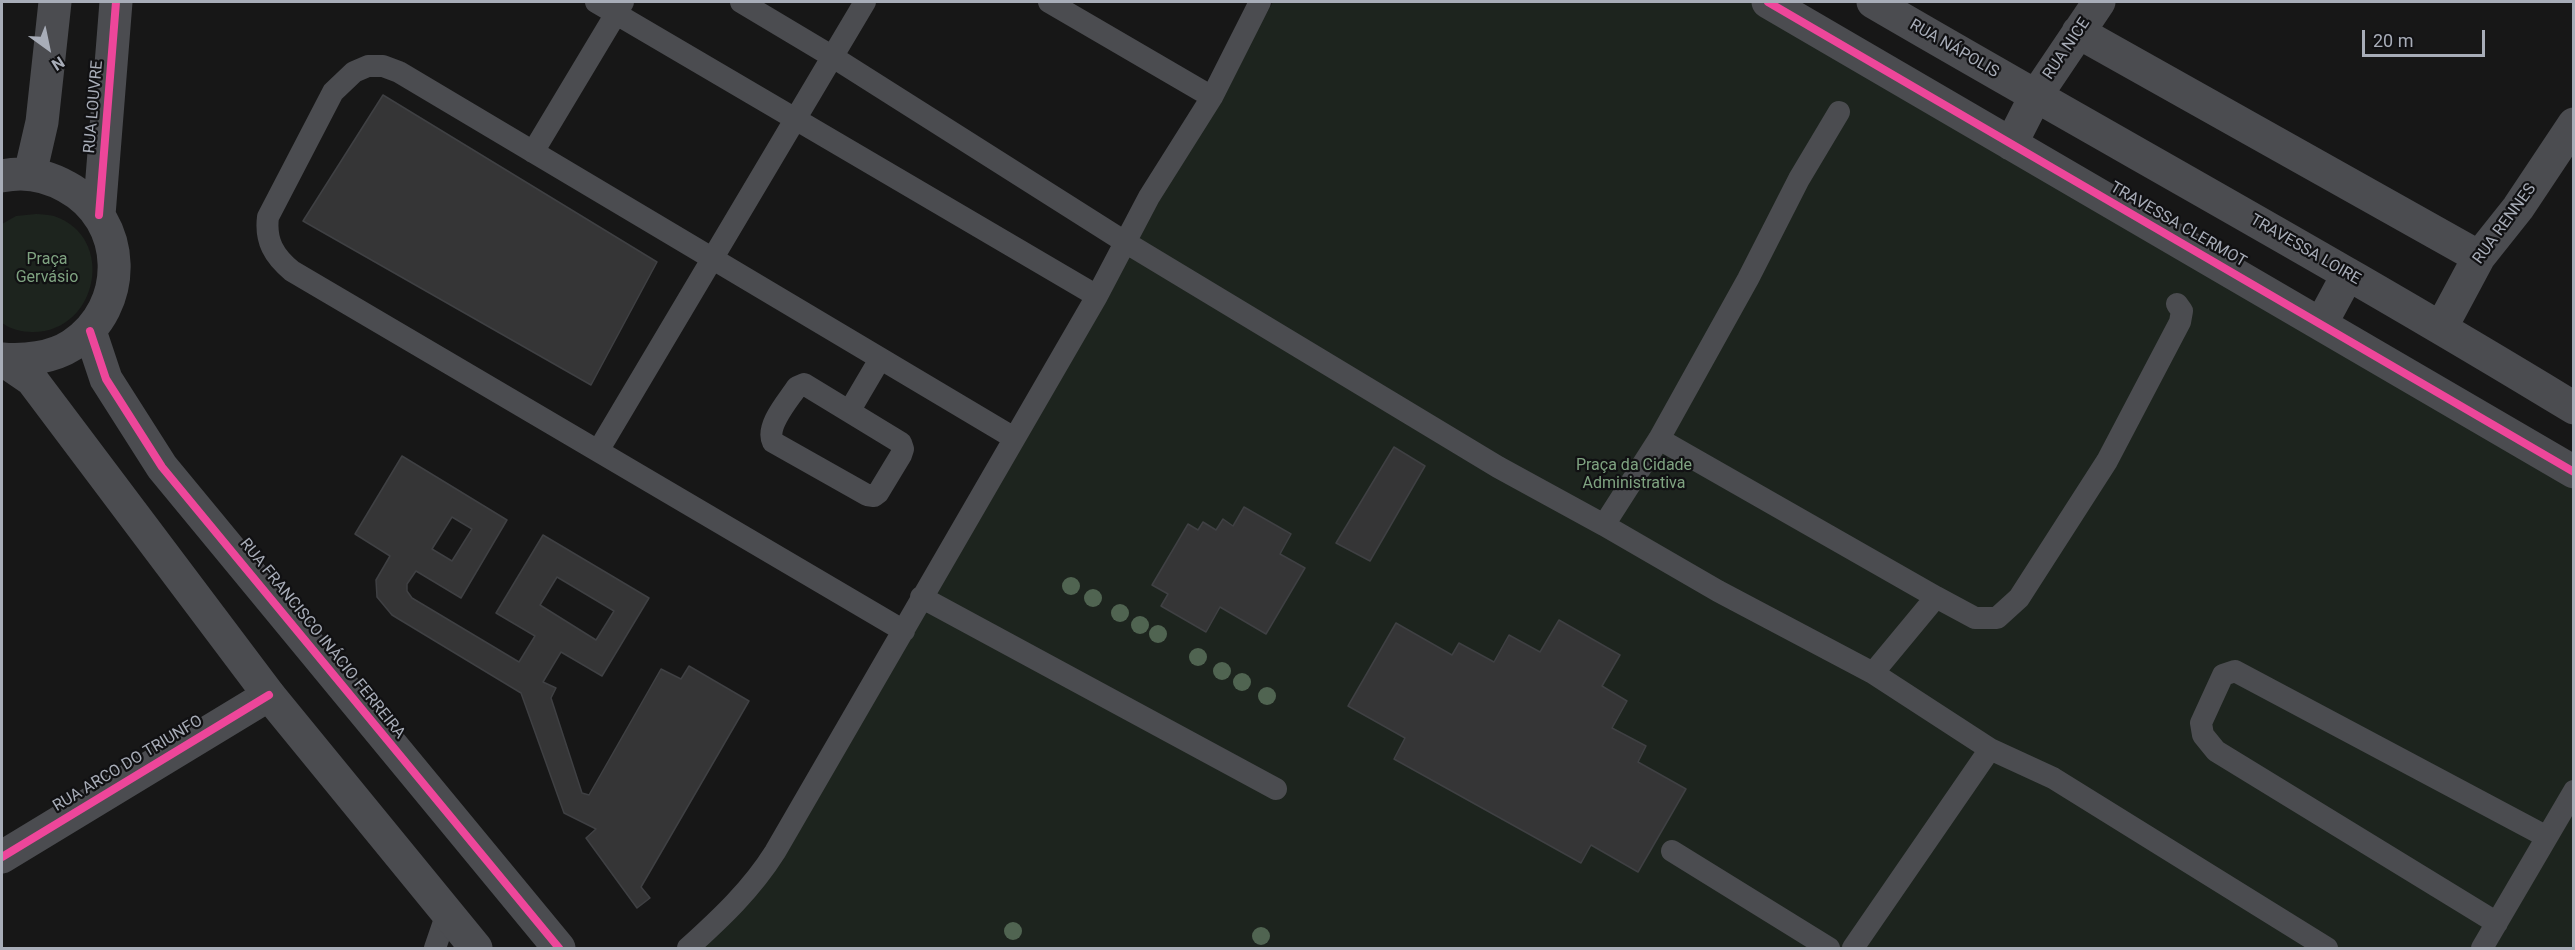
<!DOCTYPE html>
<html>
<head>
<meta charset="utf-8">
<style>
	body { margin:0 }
	#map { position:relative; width:2575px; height:950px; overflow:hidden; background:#171717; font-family:Roboto,sans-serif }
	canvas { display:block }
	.frame { position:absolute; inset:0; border:3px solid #a8adb8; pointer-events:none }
	.north { position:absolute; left:18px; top:18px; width:60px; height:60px; -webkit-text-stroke:4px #111113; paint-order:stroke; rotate:147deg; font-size:16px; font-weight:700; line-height:24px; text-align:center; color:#a8adb8 }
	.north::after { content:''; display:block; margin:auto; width:21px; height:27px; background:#a8adb8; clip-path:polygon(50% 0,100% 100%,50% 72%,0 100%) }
	.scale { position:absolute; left:2362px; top:30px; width:123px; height:27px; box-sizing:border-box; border:3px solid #a8adb8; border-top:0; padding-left:8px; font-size:18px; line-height:21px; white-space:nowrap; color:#a8adb8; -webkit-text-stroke:4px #111113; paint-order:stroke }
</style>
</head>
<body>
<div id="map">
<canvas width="2575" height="950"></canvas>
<div class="frame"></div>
<div class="north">N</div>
<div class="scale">20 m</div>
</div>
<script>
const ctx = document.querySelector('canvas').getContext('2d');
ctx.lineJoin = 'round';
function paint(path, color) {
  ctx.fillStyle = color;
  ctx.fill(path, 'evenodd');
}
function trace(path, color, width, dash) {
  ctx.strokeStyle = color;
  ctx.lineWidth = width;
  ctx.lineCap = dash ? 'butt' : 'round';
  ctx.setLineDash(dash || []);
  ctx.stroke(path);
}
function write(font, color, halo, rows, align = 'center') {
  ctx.font = font + ' Roboto,sans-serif';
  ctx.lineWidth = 4.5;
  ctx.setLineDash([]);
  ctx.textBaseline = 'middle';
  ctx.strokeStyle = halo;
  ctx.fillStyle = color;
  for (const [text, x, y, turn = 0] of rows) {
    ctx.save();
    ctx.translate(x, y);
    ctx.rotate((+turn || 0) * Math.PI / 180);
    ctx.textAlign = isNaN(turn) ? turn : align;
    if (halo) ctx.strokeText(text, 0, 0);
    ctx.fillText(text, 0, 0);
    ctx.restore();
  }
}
paint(new Path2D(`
	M1273 2H1767L2573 469V948H695L827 765Z
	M36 214C42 214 49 215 54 216 117 237 98 333 32 332 22 332 10 329 2 323V224L16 216Z`), '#1d241e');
const building = new Path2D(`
	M383 95 657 262 591 385 303 221Z
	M1394 447 1425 466 1370 561 1336 543Z
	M402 456 507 520 461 598 416 571 407 584V591L412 598 519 662 535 636 496 613 543 535 649 598 602 676 561 652 543 682 556 688 551 698 582 793 589 795 661 669 681 679 689 666 749 701 641 887 650 898 637 908 586 838 596 829 564 813 521 693 392 615 377 597 376 580 390 556 355 534ZM452 517 472 529 452 561 432 549ZM557 577 614 611 596 640 540 605Z
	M1244 507 1291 534 1280 554 1305 568 1266 634 1220 607 1206 632 1161 606 1168 594 1152 585 1188 524 1198 530 1203 522 1216 530 1223 519 1233 526Z
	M1559 620 1620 655 1602 686 1627 701 1612 728 1646 746 1638 762 1686 789 1638 872 1591 845 1581 863 1394 759 1405 738 1348 706 1396 623 1452 655 1459 643 1494 662 1509 635 1540 652Z`);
paint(building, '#353536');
trace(building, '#3f4043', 1.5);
trace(new Path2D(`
	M596 2 1097 296
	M741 2 833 57 1125 242 1498 467 1604 525 1718 591 1873 673 1990 749 2053 778 2327 948
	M1049 2 1212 97
	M533 152 623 2
	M804 384 901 443 903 449 901 455 878 493 874 496 867 495 773 442C765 426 788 401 797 387Z
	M850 410 880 359
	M1659 439 1936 597 1975 618H1997L2019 598 2107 461 2180 322 2182 311 2177 304
	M598 451 865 2
	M1604 525 1659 439 1748 279 1799 179 1839 112
	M921 597 1276 789
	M904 631 292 271C274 256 265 241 268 217L333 92 354 72 368 66H383L399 72 1014 438
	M1873 673 1936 597
	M1672 851 1829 948
	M2497 923 2216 751 2203 735 2201 723 2223 675 2235 671 2547 837
	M435 948 447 913
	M688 948C721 918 751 890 775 852L1097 296 1149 197 1212 97 1260 2
	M1853 948 1990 749
	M2482 948 2574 791`), '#4b4c50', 22);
trace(new Path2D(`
	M1768 2 2574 472
	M1873 2C2106 138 2343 267 2574 408
	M2078 32 2479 257
	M2011 144 2035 97 2099 2
	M2321 324 2348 274
	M2441 328 2479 257 2518 208 2574 124
	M2 857 269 695`), '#4b4c50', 33);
trace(new Path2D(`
	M30 174 42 122 55 2
	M2 176C25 171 46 175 67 187 128 220 130 307 72 345 52 358 24 361 2 359
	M99 215 116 2
	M90 331 106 379 162 467 559 948
	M3 360 32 380 269 695 476 948`), '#4b4c50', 33);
trace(new Path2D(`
	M1768 2 2574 472
	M99 215 116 2
	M90 331 106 379 162 467 559 948
	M2 857 269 695`), '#ed469a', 8);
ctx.fillStyle = '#506451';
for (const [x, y] of [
	[1071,586],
	[1093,598],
	[1120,613],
	[1140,625],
	[1158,634],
	[1198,657],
	[1222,671],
	[1242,682],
	[1267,696],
	[1013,931],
	[1261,936]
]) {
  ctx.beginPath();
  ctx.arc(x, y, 9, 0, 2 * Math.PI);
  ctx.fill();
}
write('16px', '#a8adb8', '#111113', [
	["RUA NÁPOLIS",1954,49,30],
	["RUA NICE",2067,49,-56],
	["RUA LOUVRE",94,107,-85],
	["RUA RENNES",2505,224,-54],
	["TRAVESSA CLERMOT",2178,225,30],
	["TRAVESSA LOIRE",2305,250,30],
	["RUA FRANCISCO INÁCIO FERREIRA",322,639,51],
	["RUA ARCO DO TRIUNFO",128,764,-31]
]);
write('16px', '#7fa381', '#111113', [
	["Praça",47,260],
	["Gervásio",47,278],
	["Praça da Cidade",1634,466],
	["Administrativa",1634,484]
]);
</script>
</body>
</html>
